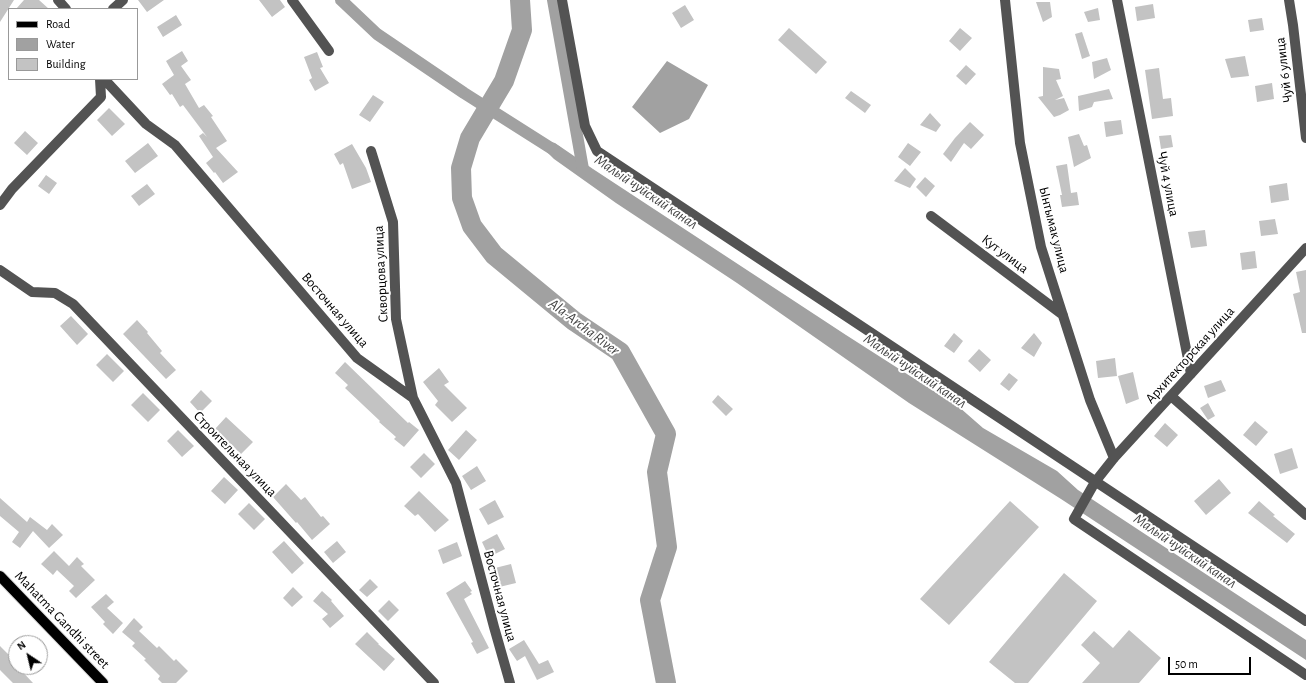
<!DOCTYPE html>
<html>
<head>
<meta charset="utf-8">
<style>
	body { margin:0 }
	#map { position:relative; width:1306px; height:683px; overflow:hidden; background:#fff; font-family:"Alegreya Sans",sans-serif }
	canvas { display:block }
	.legend { position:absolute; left:8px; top:8px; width:130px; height:72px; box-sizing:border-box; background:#fff; border:1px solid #999; margin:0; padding:5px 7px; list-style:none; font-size:12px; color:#000 }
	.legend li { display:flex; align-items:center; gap:8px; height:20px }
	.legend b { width:20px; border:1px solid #999 }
	.north { position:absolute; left:8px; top:635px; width:40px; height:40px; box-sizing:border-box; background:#fff; border:1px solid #999; border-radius:50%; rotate:325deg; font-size:11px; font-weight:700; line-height:16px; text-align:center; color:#000 }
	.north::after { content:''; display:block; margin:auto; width:14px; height:18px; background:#000; clip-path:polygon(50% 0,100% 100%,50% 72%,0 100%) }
	.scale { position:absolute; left:1168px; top:657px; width:83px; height:18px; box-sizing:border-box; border:2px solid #000; border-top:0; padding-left:5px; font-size:12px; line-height:14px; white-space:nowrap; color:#000; -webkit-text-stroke:3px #fff; paint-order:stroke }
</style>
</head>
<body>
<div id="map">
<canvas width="1306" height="683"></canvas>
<ul class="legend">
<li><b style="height:5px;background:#000"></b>Road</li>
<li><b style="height:11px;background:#a1a1a1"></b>Water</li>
<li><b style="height:11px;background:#c3c3c3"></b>Building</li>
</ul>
<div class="north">N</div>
<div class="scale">50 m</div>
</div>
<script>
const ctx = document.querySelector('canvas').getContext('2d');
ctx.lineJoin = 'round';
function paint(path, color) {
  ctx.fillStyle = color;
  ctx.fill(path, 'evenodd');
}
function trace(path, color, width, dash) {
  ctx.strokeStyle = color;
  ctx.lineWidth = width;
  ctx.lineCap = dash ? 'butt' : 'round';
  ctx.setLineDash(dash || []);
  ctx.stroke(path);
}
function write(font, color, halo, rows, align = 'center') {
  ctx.font = font + ' "Alegreya Sans",sans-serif';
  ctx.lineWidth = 4;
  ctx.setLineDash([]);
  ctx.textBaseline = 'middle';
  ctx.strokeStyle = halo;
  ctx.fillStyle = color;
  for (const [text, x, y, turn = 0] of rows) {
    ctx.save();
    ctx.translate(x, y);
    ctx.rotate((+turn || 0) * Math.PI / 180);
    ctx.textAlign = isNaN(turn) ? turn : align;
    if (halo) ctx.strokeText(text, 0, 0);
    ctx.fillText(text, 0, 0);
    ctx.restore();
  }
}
paint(new Path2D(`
	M667 61 708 85 689 119 660 133 632 107Z
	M546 141 555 143 593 169 846 335 943 397 959 407 983 428 1057 471 1078 490 1306 640V660L1061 499 909 403 737 283 616 203 554 159 542 147Z`), '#a1a1a1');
trace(new Path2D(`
	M341 0 377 34 464 93 557 152
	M553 0 583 169`), '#a1a1a1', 12);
trace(new Path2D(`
	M520 0 522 30 504 81 470 138 461 168 462 198 472 226 494 255 574 321 620 352 666 434 657 472 667 547 650 600 666 683`), '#a1a1a1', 20);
paint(new Path2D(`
	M0 0H14L0 22Z
	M24 0H39L49 9H16Z
	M138 0H164L147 12Z
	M259 0H280L285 7 272 17Z
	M1036 2H1050L1052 17 1043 22Z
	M1153 4 1155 18 1137 21 1135 7Z
	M685 5 694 20 681 28 672 13Z
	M1098 8 1100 20 1088 22 1084 12Z
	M176 15 182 25 163 37 157 27Z
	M1262 18 1264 30 1250 32 1248 20Z
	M789 28 827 62 816 74 778 40Z
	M960 28 972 38 960 51 949 41Z
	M1082 32 1090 56 1082 59 1075 34Z
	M182 51 188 61 181 66 191 80 185 84 199 108 204 105 213 116 211 117 227 141 216 148 238 172 223 183 215 172 214 173 206 163 213 157 199 136 203 133 207 137 183 105 180 107 172 94 170 95 162 84 174 75 166 61Z
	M317 52 323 67 320 68 329 83 315 91 309 80 312 78 304 57Z
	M1245 56 1249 76 1231 78 1225 59Z
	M1107 58 1111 70 1094 79 1092 62Z
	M966 65 976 74 966 85 956 76Z
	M1043 67 1059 69 1061 79 1056 80 1063 96 1055 100 1064 98 1069 110 1060 115 1054 117 1038 97 1043 96Z
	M1159 68 1163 99 1171 98 1173 116 1152 119 1145 70Z
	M1272 83 1274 99 1257 102 1255 86Z
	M1109 89 1113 99 1094 102 1092 107 1079 111 1078 96Z
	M851 91 871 105 865 113 845 98Z
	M373 95 384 102 370 122 359 115Z
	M109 108 125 124 112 136 97 120Z
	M930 113 941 125 936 132 920 125Z
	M1121 120 1123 134 1106 137 1104 122Z
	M970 122 984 135 971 149 964 143 951 162 943 154 955 138Z
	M25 131 38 143 27 155 14 143Z
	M1079 134 1084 146 1087 145 1091 158 1074 167 1068 137Z
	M1171 135 1173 147 1161 149 1159 136Z
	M148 143 158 156 135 173 125 161Z
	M908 143 921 152 910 166 898 157Z
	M352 144 366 168 371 182 352 189 343 163 340 165 334 154Z
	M1067 164 1071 193 1077 192 1079 205 1062 207 1060 195H1062L1056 166Z
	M905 168 916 179 910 188 894 181Z
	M46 175 57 183 49 194 38 186Z
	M925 177 935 186 926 197 916 187Z
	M1287 183 1289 200 1271 203 1269 186Z
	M147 184 155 194 139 206 131 196Z
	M1275 219 1278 234 1261 236 1259 221Z
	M1205 230 1207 246 1191 248 1188 232Z
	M1255 251 1257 268 1242 270 1240 253Z
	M1306 270V333H1302L1293 294 1300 292 1296 272Z
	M71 316 88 334 77 345 60 326Z
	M137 320 148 332 147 333 162 351 160 353 176 370 166 379 123 334Z
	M954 333 963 341 954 353 944 346Z
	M1034 333 1042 343 1034 357 1021 348Z
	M979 349 991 360 980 372 968 361Z
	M107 354 124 371 113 382 96 365Z
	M1115 358 1117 376 1098 378 1096 361Z
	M345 362 408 423 409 422 419 430 404 447 394 439 396 437 379 422 380 421 345 388 348 385 335 373Z
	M439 368 449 382 444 385 467 408 452 422 435 405 438 401 423 382Z
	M1133 372 1139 399 1126 404 1118 376Z
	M1009 373 1018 380 1009 391 1000 384Z
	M1221 380 1226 391 1208 398 1204 386Z
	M201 390 212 401 200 413 190 402Z
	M143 393 160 410 148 422 131 405Z
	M718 395 733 409 726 416 712 402Z
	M1208 403 1215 416 1208 420 1200 408Z
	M226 417 253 442 241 454 215 429Z
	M1255 421 1268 432 1256 446 1243 435Z
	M1165 423 1178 435 1167 447 1154 436Z
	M178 430 194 446 182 457 167 441Z
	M466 430 477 440 459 460 448 450Z
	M1292 448 1298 468 1280 474 1274 454Z
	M424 453 435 464 421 478 410 467Z
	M477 466 486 481 471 490 462 476Z
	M224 477 238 490 225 504 211 491Z
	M1219 479 1231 493 1206 515 1194 501Z
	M286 484 301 500 305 497 321 517 323 516 330 524 312 540 297 522 296 523 273 497Z
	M419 491 449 520 435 532 418 514 415 516 404 506Z
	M0 498 27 522 30 517 47 530 52 524 63 535 49 548 33 531 20 548 12 542 19 532 0 516Z
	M495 500 504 517 488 525 479 509Z
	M1010 501 1039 527 949 625 920 599Z
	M1259 501 1275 515 1273 516 1295 534 1287 543 1248 513Z
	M249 503 265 519 254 530 238 514Z
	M497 534 505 549 489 557 482 542Z
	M284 541 304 563 292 574 272 552Z
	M337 541 346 552 333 563 324 552Z
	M457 542 462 556 443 564 438 550Z
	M54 551 69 566 77 557 84 564 81 566 95 580 76 598 69 591 74 586 57 570 53 575 41 564Z
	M511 564 516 583 495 588 491 569Z
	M1064 573 1097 601 1028 683H1015L989 662Z
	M370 579 378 587 367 597 359 590Z
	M465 581 472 591 470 592 472 594 464 599 489 648 477 654 471 643 473 642 446 593Z
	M293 587 303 597 292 607 283 598Z
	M322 591 332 600 331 601 344 616 330 628 322 619 328 614 313 601Z
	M106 594 114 602 107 608 123 623 113 634 103 624 105 622 91 607Z
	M389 600 399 610 388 621 378 611Z
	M134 618 143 627 139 631 157 648 159 646 174 661 176 659 188 671 176 683H162L158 679 160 676 144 660 146 659 132 646 135 643 122 632Z
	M1129 630 1161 658 1139 683H1082L1100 663 1081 645 1094 631 1113 648Z
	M367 632 379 644H378L395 659 384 671 355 644Z
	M524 640 539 664 548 660 554 672 537 680 525 656 517 661 509 649Z
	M0 646 13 659 12 660 16 664V667H18L33 683H13L0 670Z`), '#c3c3c3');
const major = new Path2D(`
	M0 576 103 683`);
trace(major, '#dbdbdb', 12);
trace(new Path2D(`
	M58 0 66 9
	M292 0 329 51
	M562 0 585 126 597 151 1306 621
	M1005 0 1020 143 1041 247 1090 400 1114 458
	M1117 0 1191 374
	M1289 0 1293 25 1306 138
	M113 9 123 0
	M104 79 146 124 175 145 357 358 413 398 456 483 494 627 510 683
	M371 151 393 222 396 319 413 398
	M0 205 12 189 101 97 100 79
	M931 216 1063 315
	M1306 248 1114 458 1095 482 1074 519 1306 675
	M0 270 32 292 55 293 73 304 434 683
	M1171 396 1306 515`), '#535353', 10);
trace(major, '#000', 10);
write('14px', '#000', '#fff', [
	["Чуй 6 улица",1284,70,-97],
	["Чуй 4 улица",1168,184,79],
	["Ынтымак улица",1054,230,76],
	["Кут улица",1005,254,37],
	["Скворцова улица",381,274,-93],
	["Восточная улица",335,310,49],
	["Архитекторская улица",1190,355,-48],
	["Строительная улица",235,454,46],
	["Восточная улица",500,596,75],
	["Mahatma Gandhi street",62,620,46]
]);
write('italic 15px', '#424242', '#fff', [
	["Малый чуйский канал",646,192,34],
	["Ala-Archa River",584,327,37],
	["Малый чуйский канал",915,371,34],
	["Малый чуйский канал",1185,551,34]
]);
</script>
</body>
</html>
